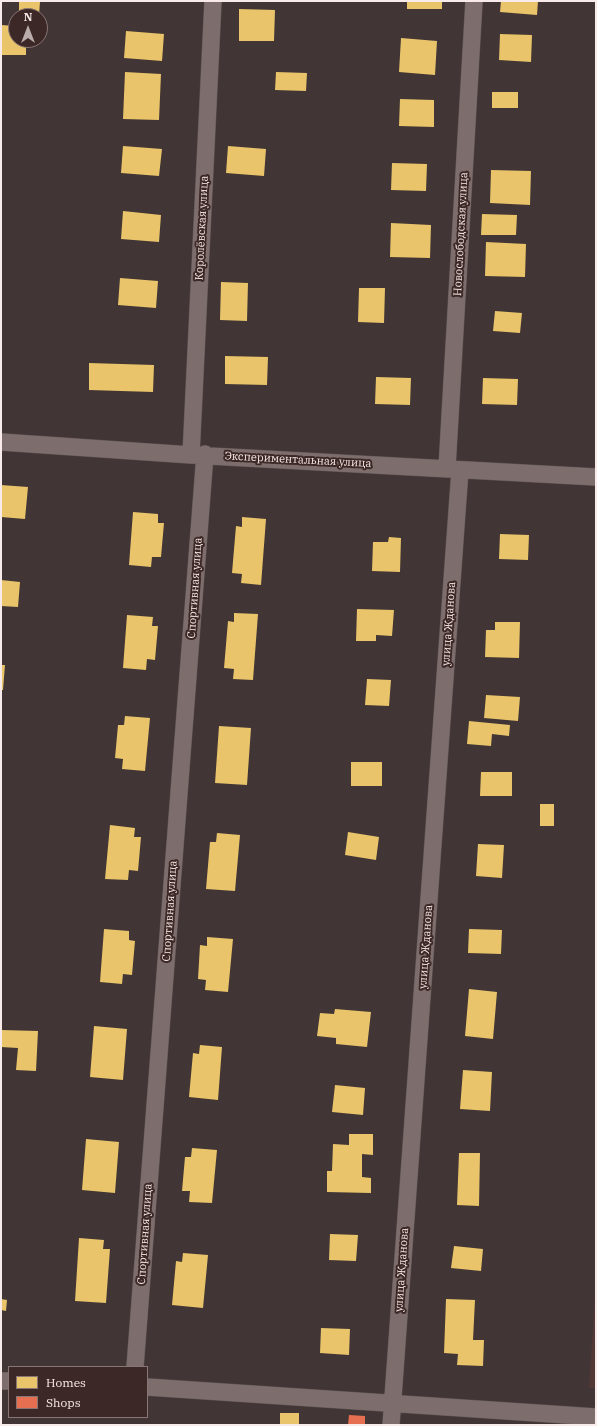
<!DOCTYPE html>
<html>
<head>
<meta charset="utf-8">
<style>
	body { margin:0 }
	#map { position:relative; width:597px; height:1426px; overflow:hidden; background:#413635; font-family:"IBM Plex Serif",serif }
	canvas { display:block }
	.frame { position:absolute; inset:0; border:2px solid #f9ebe9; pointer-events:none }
	.legend { position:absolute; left:8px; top:1366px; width:140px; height:52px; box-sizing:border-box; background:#3c2826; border:1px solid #887674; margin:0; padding:5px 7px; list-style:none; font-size:12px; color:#f9ebe9 }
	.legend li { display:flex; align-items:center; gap:8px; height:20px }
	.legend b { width:20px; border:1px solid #887674 }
	.north { position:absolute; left:8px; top:8px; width:40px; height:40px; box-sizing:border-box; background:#3c2826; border:1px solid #887674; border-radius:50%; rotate:0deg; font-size:11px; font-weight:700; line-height:16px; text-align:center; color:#f9ebe9 }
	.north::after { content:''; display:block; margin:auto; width:14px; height:18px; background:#b9acaa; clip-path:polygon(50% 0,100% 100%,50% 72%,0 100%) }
</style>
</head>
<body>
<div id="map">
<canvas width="597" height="1426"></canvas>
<div class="frame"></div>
<ul class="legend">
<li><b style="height:11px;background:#e9c46a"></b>Homes</li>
<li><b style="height:11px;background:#e76f51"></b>Shops</li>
</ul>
<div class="north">N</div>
</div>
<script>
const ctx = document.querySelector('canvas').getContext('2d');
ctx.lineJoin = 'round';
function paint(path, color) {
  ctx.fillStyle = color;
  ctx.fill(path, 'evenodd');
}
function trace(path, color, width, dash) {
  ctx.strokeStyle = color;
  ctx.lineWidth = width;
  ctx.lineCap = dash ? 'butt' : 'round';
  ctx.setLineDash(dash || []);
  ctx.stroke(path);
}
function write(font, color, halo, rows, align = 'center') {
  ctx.font = font + ' "IBM Plex Serif",serif';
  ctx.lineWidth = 4;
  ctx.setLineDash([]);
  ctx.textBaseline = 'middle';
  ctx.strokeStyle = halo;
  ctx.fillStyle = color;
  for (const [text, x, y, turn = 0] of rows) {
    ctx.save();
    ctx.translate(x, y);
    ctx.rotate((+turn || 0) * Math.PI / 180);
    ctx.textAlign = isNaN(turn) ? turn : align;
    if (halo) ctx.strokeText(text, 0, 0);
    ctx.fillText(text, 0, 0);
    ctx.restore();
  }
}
paint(new Path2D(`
	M596 1282V1388H589Z`), '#513836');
paint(new Path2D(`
	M19 1 40 2 39 15 19 14Z
	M407 1H442V9H407Z
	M501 1H538L537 15 500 12Z
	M239 9 275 10 274 41H239Z
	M1 25 16 26V40H26V55H1Z
	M126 31 164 34 162 61 124 58Z
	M500 34 532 35 531 62 499 60Z
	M401 38 437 41 435 75 399 72Z
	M125 72 161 74 159 120 123 119Z
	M276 72 307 73 306 91 275 90Z
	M492 92H518V108H492Z
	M400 99 434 100V127L399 126Z
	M123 146 162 149 159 176 121 173Z
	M228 146 266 149 264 176 226 173Z
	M392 163 427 164 426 191 391 190Z
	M491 170 531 171 530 205 490 203Z
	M123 211 161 215 159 242 121 239Z
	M482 214 517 215 516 235H481Z
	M391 223 431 225 430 258 390 257Z
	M486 242 526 244 525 277 485 276Z
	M120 278 158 281 156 308 118 305Z
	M221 282 248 283 247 321 220 320Z
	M359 288H385L384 323 358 322Z
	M495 311 522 313 520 333 493 331Z
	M225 356 268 357 267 385 225 384Z
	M89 363 154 365 153 392 89 390Z
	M376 377 411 378 410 405 375 404Z
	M483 378 518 379 517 405 482 404Z
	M1 485 28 487 25 519 1 517Z
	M133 512 158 514V523H164L161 557H152L151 567 129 565Z
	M242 517 266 519 261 585 241 583 242 574 232 573 236 526 242 527Z
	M500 534 529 535 528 560 499 559Z
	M389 537 401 538 400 572 372 571 373 542H388Z
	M1 580 20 582 18 607 1 606Z
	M357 609 394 610 392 636 376 635V641H356Z
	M234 613 258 614 253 680 233 679 234 669 224 668 228 621 234 622Z
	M127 615 153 617 152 626H158L155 660 147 659 146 670 123 668Z
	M495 622H520L519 658 485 657 486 630H495Z
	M1 665H5L3 690H1Z
	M367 679 391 680 389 706 365 705Z
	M486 695 520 697 518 721 484 718Z
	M125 716 150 718 145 771 122 769 123 759 115 758 118 725H124Z
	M469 721 510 725 509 736 492 734 491 746 467 744Z
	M219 726 251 728 247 785 215 783Z
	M351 762H382V786H351Z
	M481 772H512V796H480Z
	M540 804H554V826H540Z
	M110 825 135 828 134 837H141L138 871 129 870 128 880 105 879Z
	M348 832 379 837 376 860 345 855Z
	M217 833 240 835 235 891 206 889 210 842H216Z
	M478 844 504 845 502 878 476 876Z
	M104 929 129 931V940L135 941 132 975 123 974 122 984 100 982Z
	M469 929 502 930 501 954 468 953Z
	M207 937 233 939 228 992 205 990 206 980 198 979 200 945 207 946Z
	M469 989 497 992 493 1039 465 1036Z
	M335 1009 371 1012 367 1047 336 1044V1038L317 1036 320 1013 334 1014Z
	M94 1026 127 1029 123 1080 90 1077Z
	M1 1030 38 1031 36 1071 16 1070 18 1048 1 1047Z
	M200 1045 222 1047 218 1100 189 1097 193 1053 199 1054Z
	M463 1070 492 1072 490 1111 460 1109Z
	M335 1085 365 1088 363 1115 332 1112Z
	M349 1134H373V1155L362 1154V1177L371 1178V1193L327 1192V1171H332L333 1144 349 1145Z
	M86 1139 119 1142 115 1193 82 1190Z
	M192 1148 217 1150 212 1203 189 1202 190 1191H182L185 1157H191Z
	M459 1153H480L479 1206 457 1205Z
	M330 1234 358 1235 356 1261 329 1260Z
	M79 1238 104 1240 103 1249H110L106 1303 75 1301Z
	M454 1246 483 1249 481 1271 451 1268Z
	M183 1253 208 1255 203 1308 172 1305 176 1261 182 1262Z
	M1 1299 7 1300 6 1311 1 1310Z
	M446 1299 475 1300 473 1340H484L483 1366 457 1365 458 1354 444 1353Z
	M321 1328 350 1329 349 1355 320 1353Z
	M280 1413H299V1425H280Z`), '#e9c46a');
paint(new Path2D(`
	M349 1415 365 1416V1425H348Z`), '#e76f51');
const minor = new Path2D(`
	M1 442 191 455 596 477
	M191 455 213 1
	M447 468 474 1
	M135 1367 205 454
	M1 1381H9
	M147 1387 596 1417
	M391 1425 460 470`);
trace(minor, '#5e5453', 18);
trace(minor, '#7d6e6d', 17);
write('11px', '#f9ebe9', '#3c2826', [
	["Королёвская улица",202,228,-87],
	["Новослободская улица",461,234,-87],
	["Экспериментальная улица",298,460,3],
	["Спортивная улица",195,588,-86],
	["улица Жданова",449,624,-86],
	["Спортивная улица",170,911,-86],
	["улица Жданова",426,947,-86],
	["Спортивная улица",145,1234,-86],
	["улица Жданова",402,1270,-86]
]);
</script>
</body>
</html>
